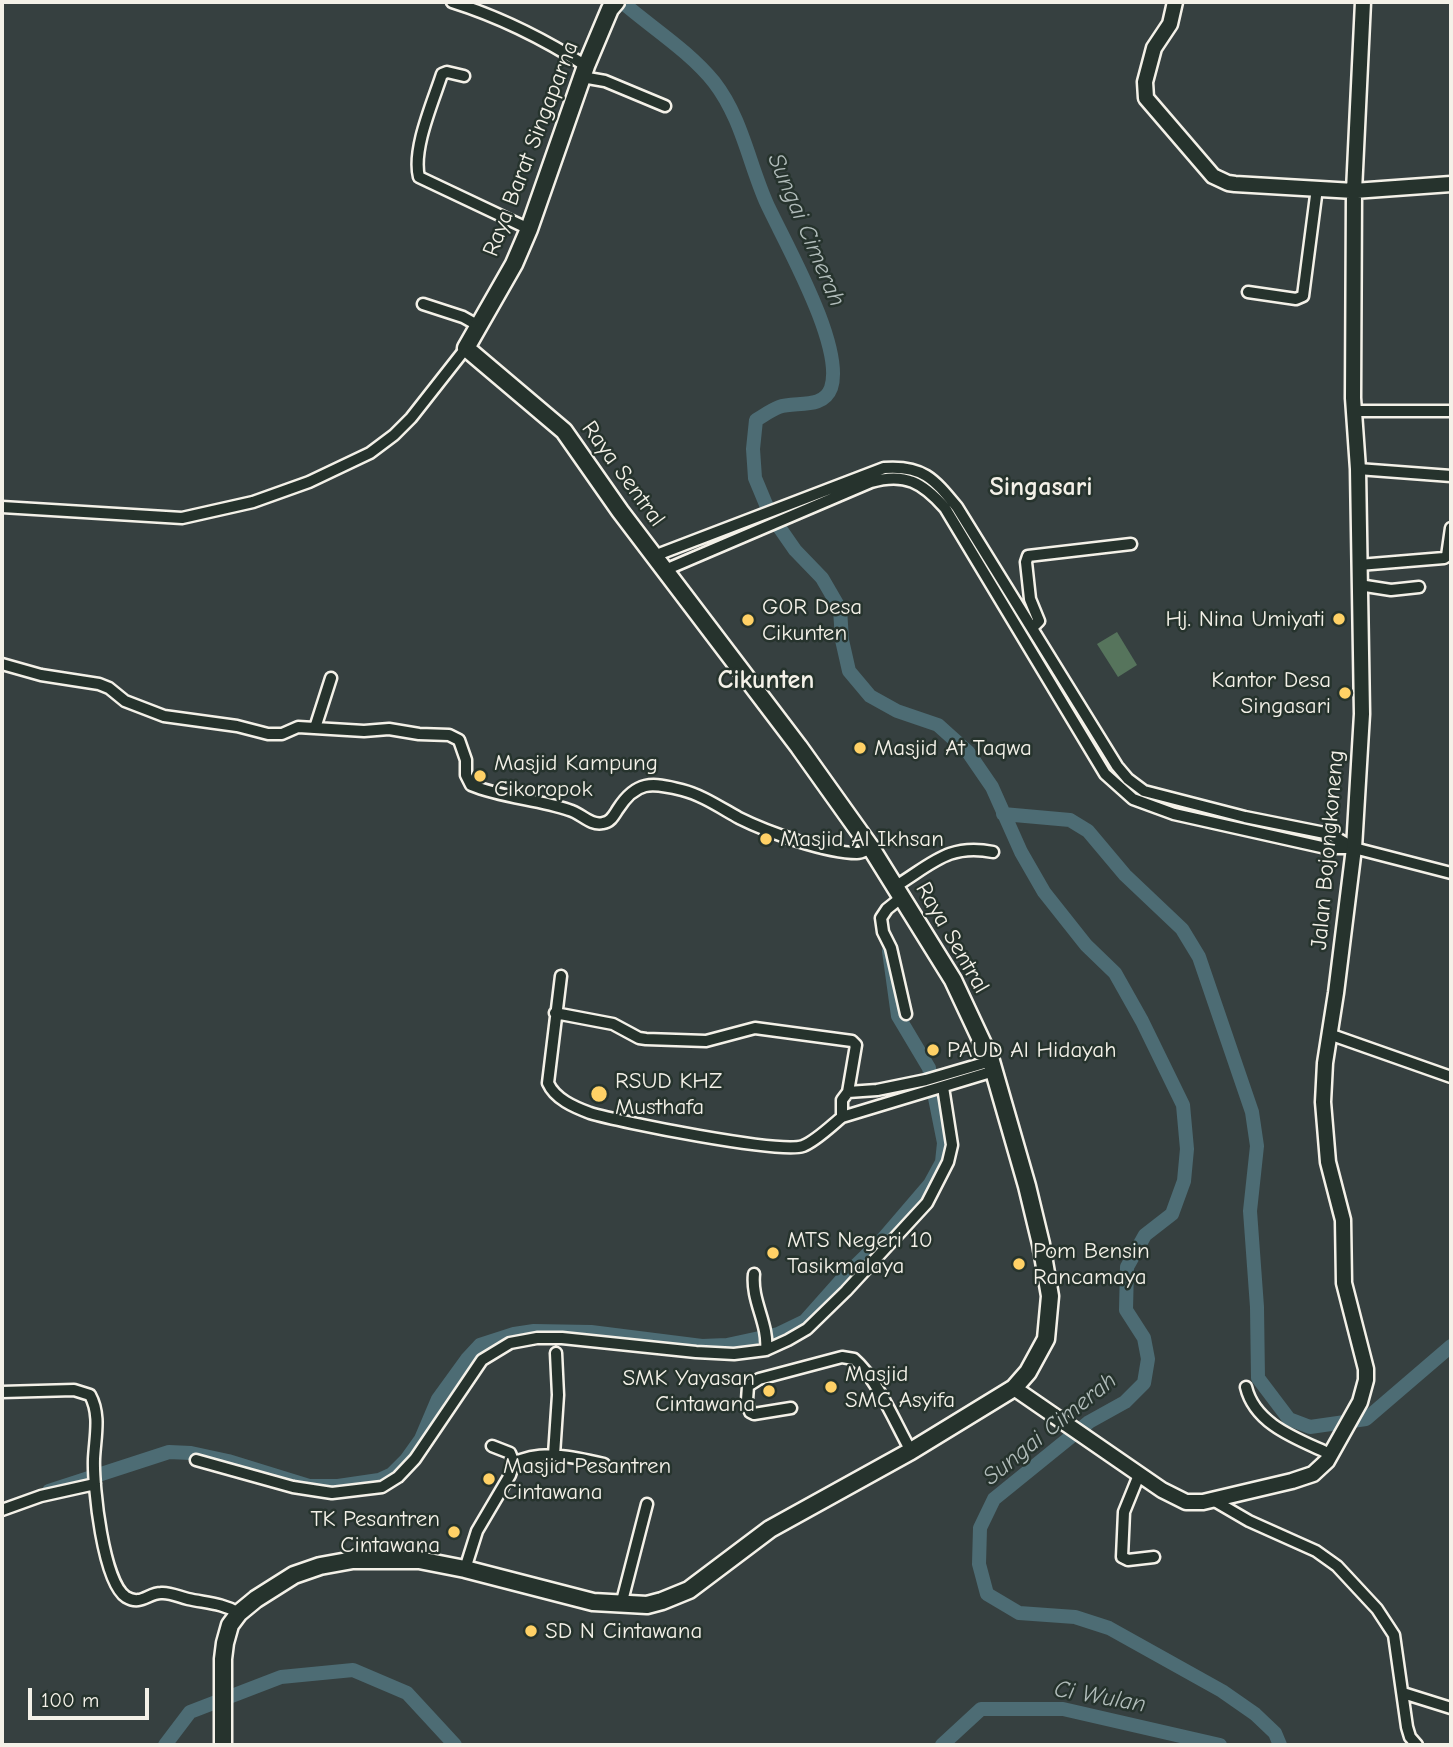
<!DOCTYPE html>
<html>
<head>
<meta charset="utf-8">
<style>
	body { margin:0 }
	#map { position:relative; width:1453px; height:1747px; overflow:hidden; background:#364040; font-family:"Comic Neue",sans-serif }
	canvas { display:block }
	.frame { position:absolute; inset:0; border:4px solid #f4f1e8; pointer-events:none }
	.scale { position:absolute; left:28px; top:1688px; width:121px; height:32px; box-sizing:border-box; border:4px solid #f4f1e8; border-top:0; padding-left:9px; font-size:21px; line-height:24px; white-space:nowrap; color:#f4f1e8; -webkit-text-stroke:5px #26332d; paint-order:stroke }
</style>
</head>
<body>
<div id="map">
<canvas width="1453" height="1747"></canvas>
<div class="frame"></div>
<div class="scale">100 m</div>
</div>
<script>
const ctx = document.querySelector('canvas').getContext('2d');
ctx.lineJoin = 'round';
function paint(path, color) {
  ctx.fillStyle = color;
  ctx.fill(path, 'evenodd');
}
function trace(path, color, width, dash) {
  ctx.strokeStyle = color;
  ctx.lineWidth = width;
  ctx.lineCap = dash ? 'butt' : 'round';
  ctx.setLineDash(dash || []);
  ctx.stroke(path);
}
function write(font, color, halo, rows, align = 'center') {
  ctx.font = font + ' "Comic Neue",sans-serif';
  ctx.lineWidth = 5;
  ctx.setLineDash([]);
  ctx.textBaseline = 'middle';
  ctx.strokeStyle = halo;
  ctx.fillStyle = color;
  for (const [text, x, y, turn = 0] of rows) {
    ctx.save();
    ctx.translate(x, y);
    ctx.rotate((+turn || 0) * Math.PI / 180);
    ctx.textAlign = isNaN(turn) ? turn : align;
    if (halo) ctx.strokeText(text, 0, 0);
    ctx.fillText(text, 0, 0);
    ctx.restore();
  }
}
paint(new Path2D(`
	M1117 632 1137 665 1118 677 1097 644Z`), '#56745c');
trace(new Path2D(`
	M622 2C652 28 689 51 714 82 742 118 749 164 767 204 785 243 845 347 831 388 823 410 795 401 779 407 771 410 763 416 756 420L753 449 755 478 770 514 795 550 822 578 840 609 842 640 849 671 870 696 897 711 938 725 968 752 992 787 1021 852 1044 892 1086 945 1115 973 1142 1021 1183 1105 1187 1149 1184 1181 1172 1214 1145 1235 1127 1267 1126 1310 1144 1338 1148 1359 1144 1383 1125 1402 1089 1422 994 1499 980 1528 979 1564 987 1594 1019 1613 1075 1617 1109 1628 1222 1691 1255 1714 1275 1733 1280 1745
	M1003 814 1070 820 1088 831 1125 875 1182 929 1199 957 1252 1112 1257 1146 1250 1211 1257 1307 1258 1378 1289 1419 1310 1427 1366 1419 1451 1346
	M49 1491 169 1452 191 1453 228 1461 309 1486H338L379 1480 392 1474 406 1460 421 1439 438 1399 467 1359 480 1345 514 1334 534 1331 591 1332 702 1346 727 1345 778 1334 805 1321 845 1276 882 1240 930 1184 942 1162 944 1143 929 1068 898 1016 889 951
	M165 1745 190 1712 281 1677 353 1670 407 1693 455 1745
	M942 1745 981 1709H1063L1220 1745`), '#4d6c74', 14);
const minor = new Path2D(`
	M452 2C500 17 544 39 586 66
	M464 76 447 72 442 74C433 102 412 149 419 177L529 229
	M582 77 605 81 665 106
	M1248 292 1296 299 1303 296 1317 188
	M423 304 463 317 479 326
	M1354 411H1451
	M1358 469 1451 476
	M2 507 182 518 253 502 309 482 370 453 394 435 411 418 466 348
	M654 556 884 468C923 465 934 479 957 507L1117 766 1128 779 1144 791 1245 817 1330 834 1354 848
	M1359 565 1444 558 1447 556 1451 528
	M665 570 871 482C905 472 923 483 945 508L1105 774 1133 799 1174 814 1326 848H1354L1451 873
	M1359 585 1391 590 1419 587
	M1032 628 1039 621 1030 599 1026 562 1028 556 1131 544
	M2 664 41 675 99 684 109 688 125 701 164 716 237 726 268 734H282L298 727 364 731 389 729 419 734 449 735 459 740 466 760V775L471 785C502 798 537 799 569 810 581 813 590 826 603 823 611 822 614 815 618 809 636 781 651 782 682 790 702 795 721 808 739 818 767 832 826 853 857 853 862 853 866 850 871 848
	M315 728 331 678
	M896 886C932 864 949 843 993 852
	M902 897 887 909 881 918 883 932 891 948 906 1014
	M561 976 548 1083C555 1099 574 1107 590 1113 620 1122 780 1154 803 1146 816 1141 831 1126 842 1117V1100L848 1092 877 1090 926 1080 991 1061
	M555 1013 613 1024 639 1038 646 1039 706 1041 755 1028 852 1041 856 1045 848 1092
	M1329 1034 1451 1077
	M842 1117 994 1071
	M754 1274C751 1301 769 1324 766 1350
	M1246 1387C1255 1425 1298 1439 1330 1454
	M2 1392 74 1390 90 1395C101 1415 95 1437 94 1459 93 1486 103 1582 126 1597 141 1606 148 1593 161 1593 170 1592 179 1597 188 1599 206 1603 222 1603 239 1613
	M791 1408 754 1414 750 1412 747 1400 748 1386 759 1379 842 1357 854 1359C878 1380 895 1423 911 1451
	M554 1455 558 1395 556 1353
	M196 1460 293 1487 332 1493 382 1487 398 1477 415 1459 482 1360 510 1343 537 1338H562L696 1352 734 1354 766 1350 788 1340 807 1329 846 1291 927 1203 948 1162 952 1145 943 1087
	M514 1463C542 1449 575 1457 604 1464
	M1139 1475 1124 1512 1122 1557 1128 1560 1154 1557
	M1213 1500 1249 1521 1316 1551 1337 1566 1377 1609 1394 1635 1407 1727 1410 1737 1417 1745
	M2 1510 41 1496 95 1484
	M465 1569 477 1531 510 1475 514 1463 510 1453 492 1446
	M621 1605 647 1504
	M1403 1693 1451 1708`);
const secondary = new Path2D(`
	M1175 2 1170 24 1154 48 1145 82 1146 98 1213 176 1228 183 1235 184 1354 191 1451 184
	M1014 1388 1162 1490 1186 1502H1203L1292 1481 1313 1474 1327 1461 1360 1402 1366 1380V1369L1344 1283 1343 1220 1328 1162 1323 1102 1325 1063 1336 993 1354 848 1362 714 1358 469 1353 398 1354 191 1363 2`);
const primary = new Path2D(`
	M223 1745V1659L225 1643 230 1625 239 1613 256 1599 294 1575 320 1566 353 1560H419L465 1569 593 1602 647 1605 662 1601 689 1590 770 1529 911 1451 1014 1388 1028 1372 1046 1339 1050 1296 1041 1244 1027 1186 991 1061 953 980 871 848 799 747 620 511 564 431 466 348 514 264 529 229 586 66 610 9 616 2`);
trace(minor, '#f4f1e8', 15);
trace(secondary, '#f4f1e8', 19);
trace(primary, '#f4f1e8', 21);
trace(minor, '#26332d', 10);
trace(secondary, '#26332d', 14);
trace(primary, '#26332d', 16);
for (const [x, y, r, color] of [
	[1339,619,7,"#ffd166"],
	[748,620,7,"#ffd166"],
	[1345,693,7,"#ffd166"],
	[860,748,7,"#ffd166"],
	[480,776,7,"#ffd166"],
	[766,839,7,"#ffd166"],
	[933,1050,7,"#ffd166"],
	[599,1094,9,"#ffd166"],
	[773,1253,7,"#ffd166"],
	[1019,1264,7,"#ffd166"],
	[831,1387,7,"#ffd166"],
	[769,1391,7,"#ffd166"],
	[489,1479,7,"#ffd166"],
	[454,1532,7,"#ffd166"],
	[531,1631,7,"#ffd166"]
]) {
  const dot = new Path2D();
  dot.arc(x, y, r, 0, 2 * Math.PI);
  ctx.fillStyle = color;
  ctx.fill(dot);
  trace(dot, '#26332d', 2.5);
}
write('23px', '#f4f1e8', '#26332d', [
	["Raya Barat Singaparna",531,149,-69],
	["Raya Sentral",623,474,54],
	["Jalan Bojongkoneng",1328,850,-85],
	["Raya Sentral",952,938,60]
]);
write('23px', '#f4f1e8', '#26332d', [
	["GOR Desa",762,607],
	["Cikunten",762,633],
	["Hj. Nina Umiyati",1325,619,"right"],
	["Kantor Desa",1331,680,"right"],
	["Singasari",1331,706,"right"],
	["Masjid At Taqwa",874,748],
	["Masjid Kampung",494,763],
	["Cikoropok",494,789],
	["Masjid Al Ikhsan",780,839],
	["PAUD Al Hidayah",947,1050],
	["RSUD KHZ",615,1081],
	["Musthafa",615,1107],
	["MTS Negeri 10",787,1240],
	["Tasikmalaya",787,1266],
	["Pom Bensin",1033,1251],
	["Rancamaya",1033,1277],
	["Masjid",845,1374],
	["SMC Asyifa",845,1400],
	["SMK Yayasan",755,1378,"right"],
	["Cintawana",755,1404,"right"],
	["Masjid Pesantren",503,1466],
	["Cintawana",503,1492],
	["TK Pesantren",440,1519,"right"],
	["Cintawana",440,1545,"right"],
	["SD N Cintawana",545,1631]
], 'left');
write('italic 24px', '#b1bcba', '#26332d', [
	["Sungai Cimerah",806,230,67],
	["Sungai Cimerah",1050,1429,-39],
	["Ci Wulan",1100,1697,10]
]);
write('bold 26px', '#f4f1e8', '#26332d', [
	["Singasari",1041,488],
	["Cikunten",766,681]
]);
</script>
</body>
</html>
